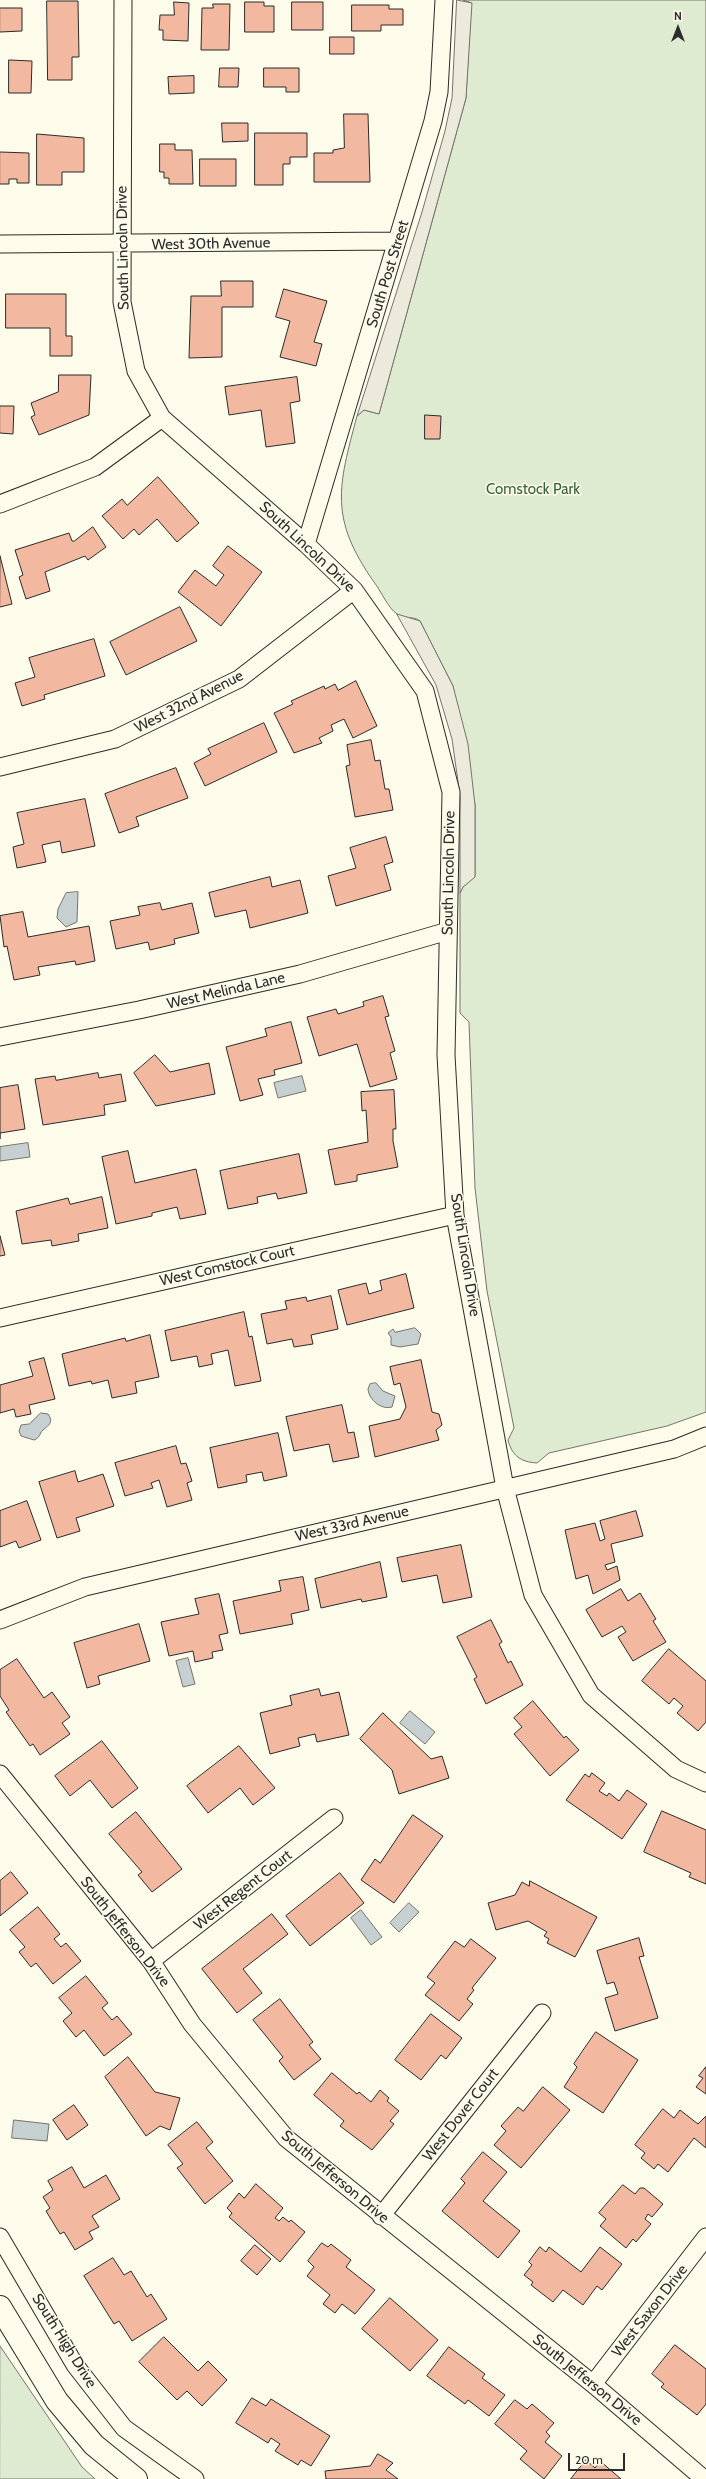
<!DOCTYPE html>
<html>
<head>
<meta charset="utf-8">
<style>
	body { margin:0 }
	#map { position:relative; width:706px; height:2479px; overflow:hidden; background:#fdfbea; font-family:Cabin,sans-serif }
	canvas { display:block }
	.north { position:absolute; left:658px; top:8px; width:40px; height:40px; -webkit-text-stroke:3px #fdfbea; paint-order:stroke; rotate:0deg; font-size:11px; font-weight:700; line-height:16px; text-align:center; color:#2b2b2b }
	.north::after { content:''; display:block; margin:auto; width:14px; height:18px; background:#2b2b2b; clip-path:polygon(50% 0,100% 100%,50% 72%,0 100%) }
	.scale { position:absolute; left:568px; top:2453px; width:57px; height:18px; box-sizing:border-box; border:2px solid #2b2b2b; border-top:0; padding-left:5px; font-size:12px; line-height:14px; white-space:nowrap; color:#2b2b2b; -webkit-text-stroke:3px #fdfbea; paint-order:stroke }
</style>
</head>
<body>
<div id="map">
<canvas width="706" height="2479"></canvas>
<div class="north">N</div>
<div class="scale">20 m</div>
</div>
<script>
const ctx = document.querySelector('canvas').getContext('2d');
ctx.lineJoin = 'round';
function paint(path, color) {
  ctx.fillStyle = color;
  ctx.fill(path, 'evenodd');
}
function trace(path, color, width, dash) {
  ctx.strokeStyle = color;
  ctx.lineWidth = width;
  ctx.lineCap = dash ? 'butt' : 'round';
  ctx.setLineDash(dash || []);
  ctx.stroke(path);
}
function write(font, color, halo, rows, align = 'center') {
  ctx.font = font + ' Cabin,sans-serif';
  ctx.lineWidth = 3;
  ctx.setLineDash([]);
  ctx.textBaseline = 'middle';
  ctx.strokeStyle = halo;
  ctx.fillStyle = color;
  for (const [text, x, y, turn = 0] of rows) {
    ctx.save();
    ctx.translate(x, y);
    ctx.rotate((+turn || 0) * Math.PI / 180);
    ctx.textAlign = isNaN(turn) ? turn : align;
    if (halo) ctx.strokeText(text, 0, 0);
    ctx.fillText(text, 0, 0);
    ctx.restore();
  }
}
const green = new Path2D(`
	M463 0H706V1412L667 1426 549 1453 537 1463C521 1462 512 1456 508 1440L514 1428 487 1291 475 1188 469 1022 460 1013V893L463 887 475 876V805L453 686 420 621C414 616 404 619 397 614 388 608 381 591 374 582 329 518 338 487 357 416L364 410 379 414 466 98 471 3Z
	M0 2346 82 2467 95 2479H0Z`);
paint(green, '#deebd1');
trace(green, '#74746e', 1);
const parking = new Path2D(`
	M457 0 472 3 466 98 379 414 364 410 357 416 422 212 445 131 452 98Z
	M397 614 420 621 453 686 468 744 475 805V877L463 887 460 893V796L452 739 436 685Z`);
paint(parking, '#eceadb');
trace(parking, '#74746e', 1);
const water = new Path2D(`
	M78 892 77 922 66 927 57 918 58 909 66 893Z
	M302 1076 306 1091 278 1098 274 1083Z
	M28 1143 30 1157 0 1161V1147Z
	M415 1328 421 1334 418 1344 400 1347 391 1345V1337L388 1333 393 1329 395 1332Z
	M376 1383 383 1391 395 1396 392 1407C381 1410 369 1400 368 1389L370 1384Z
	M41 1413 48 1414C54 1422 49 1425 43 1430 39 1434 40 1438 34 1440L21 1436 19 1431 21 1425 29 1424Z
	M188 1658 195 1684 183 1687 176 1661Z
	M410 1711 435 1732 425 1744 400 1723Z
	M409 1903 419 1912 399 1932 390 1923Z
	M361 1910 382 1937 371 1945 351 1918Z
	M14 2120 49 2124 47 2141 12 2138Z`);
paint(water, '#c7d0d0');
trace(water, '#74746e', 1);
const building = new Path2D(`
	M47 1H78L79 57H72V80H48Z
	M174 2 189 3 188 41 163 40V30H159L160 15H174Z
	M245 2H264V6H274V32H245Z
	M292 2H323V30H292Z
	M213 4H230L229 50H201L202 8H213Z
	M352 5H389V9H403V25H381V31H352Z
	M0 8H22V31L0 32Z
	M330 37H354V54H330Z
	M9 60 32 61 31 93H9Z
	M220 68H239L238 87H219Z
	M264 68H299V92H286V87H264Z
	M194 76V93L169 94 168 77Z
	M344 114H368L370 182H314V153H333V150L344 148Z
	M222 123H248V141L223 142Z
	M255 133H307V157H290V164H283V185H255Z
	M37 134 84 138V172H62V185H37Z
	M160 144H175V150H192L193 184H169V178H164V172H160Z
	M0 152 29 153V183H17V179H9V184H0Z
	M200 159H236V186H200Z
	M221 281H253V307H222V357L189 358 191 296H221Z
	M284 289 327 301 314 342 322 344 316 366 280 357 290 321 276 317Z
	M6 294H66V336H72V356H50V328H6Z
	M59 375H91L89 415 39 435 31 417 35 415 31 403 58 392Z
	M297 377 300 401 290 403 295 443 266 447 261 410 229 415 225 387Z
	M0 406H14L13 434 0 433Z
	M425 415 441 416 440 439H425Z
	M158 477 199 523 177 542 157 519 139 535 134 529 123 539 102 516 122 499 127 505Z
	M93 527 106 547 88 560 85 556 45 572 50 591 26 599 19 577 23 575 15 550 69 533 72 541H74Z
	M228 546 262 572 221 626 178 592 195 570 216 586 224 575 213 566Z
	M0 556 12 604 0 607Z
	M180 607 197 641 126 675 110 642Z
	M94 639 105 676 44 695 45 699 22 706 15 683 35 677 29 658Z
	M356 681 377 726 353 738 344 719 331 725 333 731 319 738 322 743 294 753 274 713 293 704 291 701 324 686 325 689 335 684 338 690Z
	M264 723 277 752 205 786 194 763 211 754 208 749Z
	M371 740 375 761 380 760 385 789H389L393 810 355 817 346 766 350 765 347 745Z
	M176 768 188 798 136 817 139 826 119 833 105 794Z
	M85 799 95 846 62 853 60 841 42 845 46 862 17 868 13 847 24 844 17 813Z
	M386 837 393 862 384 865 391 890 336 906 328 876 356 868 350 848Z
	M270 877 272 887 300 880 308 913 250 928 246 910 215 917 209 893Z
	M160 903 162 910 192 903 199 933 174 939 175 944 150 950 148 942 116 949 110 921 140 915 138 907Z
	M23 912 28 937 89 926 95 961 76 965 75 961 38 967 40 975 14 980 7 946 4 947 0 916Z
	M383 996 389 1016 385 1017 395 1051 390 1053 397 1079 370 1087 357 1044 319 1056 307 1017 336 1009 338 1014 364 1006 363 1002Z
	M291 1022 302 1063 274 1070 275 1075 258 1079 263 1095 240 1101 226 1047 267 1036 265 1029Z
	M155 1055 170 1072 209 1063 215 1094 156 1106 134 1073Z
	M98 1073 99 1078 121 1074 126 1101 104 1105 105 1115 43 1125 35 1079 55 1076 56 1080Z
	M18 1085 25 1129 0 1133V1139V1088Z
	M394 1090 396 1129H393V1141L398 1167 357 1175V1181L335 1185 328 1150 368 1142 366 1110 362 1111 361 1092Z
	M128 1151 135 1183 196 1169 206 1214 180 1219 177 1207 152 1213V1216L116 1224 102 1157Z
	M299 1154 307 1193 278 1199 276 1193 257 1197 258 1203 228 1209 220 1171Z
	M102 1197 108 1228 78 1234 79 1241 52 1246 51 1240 22 1244 16 1211 68 1198 70 1204Z
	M0 1236 5 1255 0 1256Z
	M406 1274 414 1308 347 1325 338 1290 366 1283 369 1294 382 1290 380 1281Z
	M331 1296 338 1329 311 1335 313 1344 294 1347 292 1339 267 1344 261 1314 287 1309 285 1301 306 1297 307 1301Z
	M244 1312 249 1337 252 1336 261 1381 235 1386 228 1350 211 1354 213 1364 199 1367 197 1356 171 1361 165 1331Z
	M150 1335 159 1377 135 1382 137 1393 112 1398 108 1380 92 1384 91 1381 69 1386 62 1354 125 1338 126 1341Z
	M44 1358 55 1399 29 1405 31 1414 16 1417 14 1409 0 1413V1385L33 1376 29 1362Z
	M421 1360 432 1412 439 1414 442 1425 436 1430 439 1440 375 1457 369 1426 400 1419 406 1407 400 1383 394 1385 390 1367Z
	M342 1405 348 1433 354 1432 359 1457 333 1462 329 1444 294 1451 286 1417Z
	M278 1433 287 1476 264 1481 262 1472 246 1475 247 1482 218 1488 210 1448Z
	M176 1446 181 1464 186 1463 192 1481 187 1483 192 1500 167 1507 159 1480 151 1483 153 1488 125 1496 115 1463Z
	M75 1471 78 1482 103 1474 114 1506 76 1518 80 1531 57 1538 39 1482Z
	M27 1501 41 1540 19 1548 16 1541 0 1547V1511Z
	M636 1511 643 1536 611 1544 615 1562 605 1565 607 1570 617 1566 620 1580 593 1594 588 1575 576 1579 565 1530 595 1523 600 1541 605 1539 600 1521Z
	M461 1545 472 1597 443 1603 437 1575 402 1582 397 1558Z
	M380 1562 387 1597 362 1602 361 1599 321 1608 315 1579Z
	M303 1577 309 1610 291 1614 293 1624 240 1634 233 1601 281 1591 279 1581Z
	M621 1589 628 1601 640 1593 656 1619 653 1621 666 1642 633 1661 618 1637 626 1632 622 1626 602 1637 586 1610Z
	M219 1594 228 1633 219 1635 223 1650 212 1652 213 1658 195 1662 193 1651 169 1656 161 1622 199 1614 195 1599Z
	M491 1620 502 1642 499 1644 508 1663 511 1661 523 1685 486 1704 474 1679 477 1677 457 1637Z
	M139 1624 150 1661 98 1676 100 1684 87 1688 74 1643Z
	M669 1649 706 1681V1722L698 1731 677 1713 683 1706 674 1698 669 1704 642 1681Z
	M17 1659 44 1698 52 1692 70 1717 62 1723 70 1734 40 1755 33 1744 30 1746 6 1712 9 1710 0 1696V1670Z
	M319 1689 321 1696 339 1692 349 1735 317 1742 315 1734 298 1738 300 1746 270 1754 260 1713 292 1705 290 1696Z
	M533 1701 564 1738 566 1736 579 1750 550 1776 514 1734 522 1727 514 1718Z
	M383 1713 431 1759 442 1756 449 1778 399 1794 392 1770 360 1739Z
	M102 1741 138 1788 112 1808 90 1780 70 1796 55 1776Z
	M239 1746 275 1788 253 1805 240 1788 208 1813 187 1786Z
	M592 1773 605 1783 599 1791 607 1796 609 1793 619 1801 627 1790 647 1804 622 1839 566 1800 585 1774 589 1777Z
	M662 1811 706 1830V1884L689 1877 691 1873 644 1852Z
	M136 1812 182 1869 152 1892 138 1875 142 1872 109 1834Z
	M413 1815 443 1836 394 1903 361 1880 375 1859 380 1863Z
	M11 1872 28 1893 0 1916V1881Z
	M340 1873 364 1903 310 1946 286 1916Z
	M530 1881 597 1917 575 1957 547 1943 549 1939 544 1936 547 1932 528 1921 496 1930 488 1903 515 1895 522 1882 529 1886Z
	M38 1907 60 1934 54 1939 61 1947 66 1943 81 1961 53 1984 36 1963 31 1967 19 1952 25 1947 10 1930Z
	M272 1914 288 1934 243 1969 262 1993 237 2013 202 1969Z
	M639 1938 644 1956 639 1957 658 2018 615 2031 605 1998 618 1994 614 1982 607 1984 597 1951Z
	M471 1939 496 1958 472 1988 474 1990 467 1999 473 2004 459 2021 425 1995 435 1983 427 1977 455 1941 464 1947Z
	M86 1976 108 2003 102 2008 112 2020 117 2016 132 2034 104 2056 84 2030 76 2037 63 2021 72 2013 59 1998Z
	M280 1999 313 2042 309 2045 321 2059 294 2080 279 2061 283 2057 253 2020Z
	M431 2014 462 2038 446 2059 441 2055 421 2080 395 2060Z
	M596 2032 638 2060 603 2113 564 2087 577 2067 574 2064Z
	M128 2057 155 2092 180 2098 170 2130 160 2126 146 2136 105 2077Z
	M706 2067V2094L696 2087 703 2078 699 2076Z
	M332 2073 357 2094 359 2092 371 2102 380 2090 389 2098 387 2101 399 2111 390 2121 394 2124 372 2150 340 2126 344 2121 314 2095Z
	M543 2087 570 2110 521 2168 494 2145 506 2131 501 2126 518 2107 523 2111Z
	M74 2105 88 2125 67 2140 53 2120Z
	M663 2109 674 2118 680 2110 698 2124 706 2116V2148L694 2138 668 2172 658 2164 654 2169 641 2158 645 2153 635 2145Z
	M197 2122 213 2142 206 2148 233 2181 205 2204 177 2168 183 2164 168 2145Z
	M483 2152 507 2172 483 2201 520 2231 498 2258 442 2211 465 2183 461 2179Z
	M72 2167 84 2188 106 2175 120 2199 92 2216 99 2227 89 2232 93 2239 75 2250 64 2232 60 2234 46 2211 50 2208 43 2197 53 2190 48 2181Z
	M256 2184 283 2208 275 2218 279 2221 283 2217 289 2222 291 2220 305 2232 280 2262 229 2217 232 2213 227 2208 239 2193 244 2198Z
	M623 2185 635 2194 640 2188H644L663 2204 652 2217 648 2214 645 2219 651 2224 636 2242 633 2239 626 2248 600 2226 606 2219 599 2213Z
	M322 2243 328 2247 331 2244 351 2260 346 2267 375 2290 355 2314 342 2304 335 2313 323 2304 330 2295 307 2276 314 2267 308 2261Z
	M255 2245 271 2259 257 2275 241 2261Z
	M540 2247 546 2252 549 2247 581 2272 600 2247 622 2264 602 2290 597 2286 583 2305 563 2290 553 2302 531 2285 533 2282 524 2275 532 2265 529 2262Z
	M113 2258 124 2275 131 2271 147 2297 151 2294 167 2319 132 2341 119 2321 114 2324 84 2276Z
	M390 2298 438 2340 410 2371 362 2329Z
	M164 2337 198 2371 208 2361 227 2380 202 2406 187 2391 177 2400 139 2362Z
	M675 2345 706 2369V2404L697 2415 661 2387 664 2384 652 2374Z
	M449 2347 485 2374 482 2378 505 2395 489 2416 468 2400 465 2404 427 2376Z
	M252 2398 266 2406 271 2399 330 2436 311 2466 301 2460 298 2465 275 2451 280 2444 271 2438 268 2443 236 2423Z
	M515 2400 527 2409 532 2404 554 2423 546 2432 550 2436 545 2442 562 2456 544 2479 520 2459 527 2451 495 2424Z
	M378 2454 393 2463 386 2470 398 2479H326L325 2471 370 2466Z
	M586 2460 595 2468 600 2461 621 2479H571Z`);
paint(building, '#f2b8a0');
trace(building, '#2b2b2b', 1);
const minor = new Path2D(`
	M123 0 122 302 136 371 162 418 306 544 354 590 425 691 451 792 446 1055 455 1215 505 1488 533 1595 591 1695 676 1769 706 1783
	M0 244 397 241
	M0 504 95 467 162 418
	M306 544 433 121 439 92 444 0
	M0 767 115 739 239 679 354 590
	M0 1037 139 1010 300 974 448 931
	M0 1318 455 1215
	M0 1620 85 1587 674 1449 706 1436
	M0 1774 151 1961 192 2024 286 2138 593 2384 704 2479
	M151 1961 334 1818
	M381 2216 542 2013
	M0 2237 75 2365 124 2428 195 2479
	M593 2384 706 2237`);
const secondary = new Path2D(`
	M0 2307 57 2401 94 2445 136 2479`);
trace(minor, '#2b2b2b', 19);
trace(secondary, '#2b2b2b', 24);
trace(minor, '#fdfbea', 17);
trace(secondary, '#fdfbea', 22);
write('15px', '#2b2b2b', '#fdfbea', [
	["West 30th Avenue",211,244,-1],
	["South Lincoln Drive",123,248,-91],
	["South Post Street",388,274,-73],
	["South Lincoln Drive",307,547,43],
	["West 32nd Avenue",189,702,-27],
	["South Lincoln Drive",449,873,-89],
	["West Melinda Lane",226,991,-13],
	["South Lincoln Drive",465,1255,81],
	["West Comstock Court",227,1266,-13],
	["West 33rd Avenue",352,1524,-13],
	["West Regent Court",243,1890,-38],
	["South Jefferson Drive",125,1932,52],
	["West Dover Court",461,2115,-52],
	["South Jefferson Drive",335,2177,40],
	["West Saxon Drive",650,2311,-52],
	["South High Drive",64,2341,58],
	["South Jefferson Drive",587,2380,39]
]);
write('15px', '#34623c', '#fdfbea', [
	["Comstock Park",533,490]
]);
</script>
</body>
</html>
